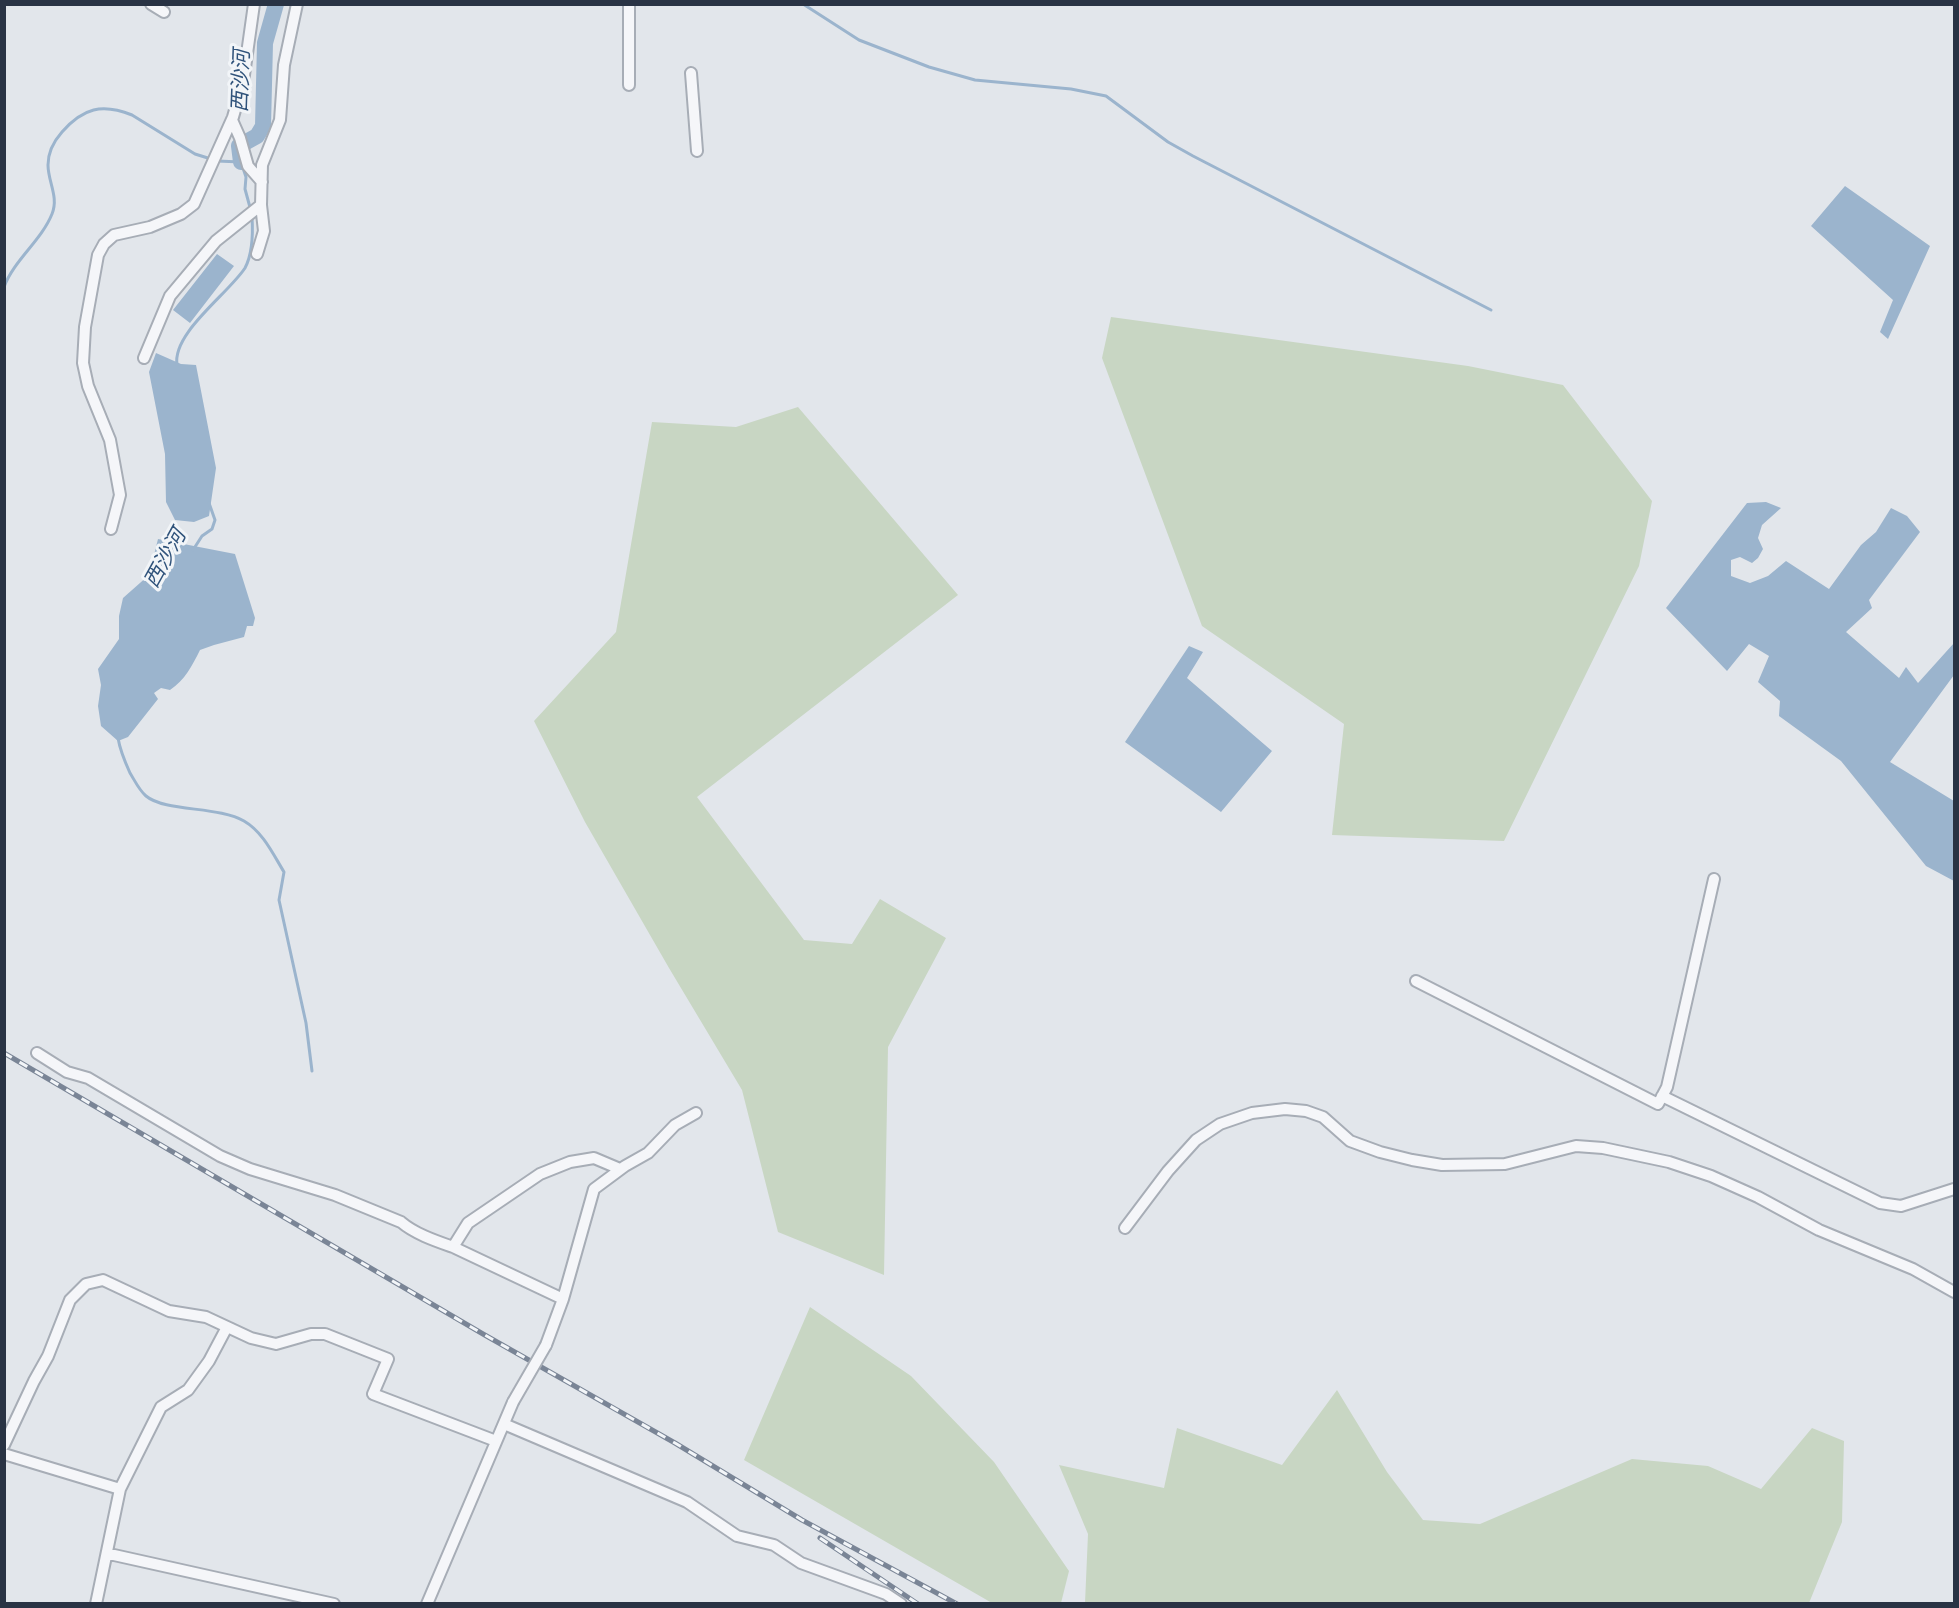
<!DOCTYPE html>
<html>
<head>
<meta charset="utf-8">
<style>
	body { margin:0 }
	#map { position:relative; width:1959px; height:1608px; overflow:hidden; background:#e2e6eb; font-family:"Archivo Narrow",sans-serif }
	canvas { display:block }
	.frame { position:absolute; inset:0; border:6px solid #293344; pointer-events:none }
</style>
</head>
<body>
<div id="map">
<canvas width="1959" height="1608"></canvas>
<div class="frame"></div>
</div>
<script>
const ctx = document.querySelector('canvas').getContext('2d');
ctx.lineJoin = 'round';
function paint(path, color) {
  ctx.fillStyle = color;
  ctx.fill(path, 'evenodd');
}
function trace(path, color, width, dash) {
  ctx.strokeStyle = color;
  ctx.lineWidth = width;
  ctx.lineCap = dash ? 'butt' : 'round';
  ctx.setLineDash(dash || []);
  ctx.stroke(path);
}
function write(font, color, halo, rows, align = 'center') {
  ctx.font = font + ' "Archivo Narrow","Noto Sans SC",sans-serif';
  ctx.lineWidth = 6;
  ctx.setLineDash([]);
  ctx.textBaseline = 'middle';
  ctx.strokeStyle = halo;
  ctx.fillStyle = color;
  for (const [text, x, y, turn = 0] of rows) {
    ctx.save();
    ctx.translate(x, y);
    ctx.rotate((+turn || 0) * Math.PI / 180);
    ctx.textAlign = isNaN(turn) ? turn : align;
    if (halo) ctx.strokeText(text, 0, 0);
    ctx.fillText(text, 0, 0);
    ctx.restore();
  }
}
paint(new Path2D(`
	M1111 317 1468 366 1563 385 1652 501 1639 566 1504 841 1332 835 1344 724 1202 626 1102 358Z
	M798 407 958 595 697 797 804 940 852 944 880 899 946 938 888 1047 884 1275 778 1232 742 1090 669 968 585 822 534 721 616 632 652 422 736 427Z
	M810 1307 911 1376 994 1462 1069 1571 1061 1603H992L744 1460Z
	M1337 1390 1387 1472 1423 1520 1480 1524 1632 1459 1708 1466 1761 1489 1812 1428 1844 1441 1842 1522 1809 1603H1085L1088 1534 1059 1465 1164 1488 1177 1428 1282 1465Z`), '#c8d6c3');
paint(new Path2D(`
	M1845 186 1930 246 1888 339 1880 332 1893 300 1811 226Z
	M217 254 234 266 190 323 173 310Z
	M156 353 181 364 196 365 216 468 209 516 194 522 175 520 166 502 165 454 149 372Z
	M1766 502 1781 508 1762 525 1758 538 1763 549 1758 558 1752 563 1740 557 1731 560V576L1750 583 1768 576 1786 561 1829 589 1861 545 1876 532 1891 508 1907 516 1920 532 1869 600 1872 608 1846 632 1899 678 1906 667 1918 683 1954 643V675L1890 762 1954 801V881L1926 866 1841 761 1779 716 1780 701 1758 682 1769 656 1749 644 1727 671 1666 608 1747 503Z
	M158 539 235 554 255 618 253 626H247L244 637 214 645 200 650C192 666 185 680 170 690L161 688 154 693 158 699 128 737 118 741 101 726 98 706 101 685 98 669 119 639V616L123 598 149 575Z
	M1189 646 1203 652 1187 678 1272 751 1221 812 1125 742Z`), '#9bb4cd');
trace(new Path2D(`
	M803 4 859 40 929 67 975 80 1071 89 1106 96 1168 142 1193 156 1491 310
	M217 161 241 162 246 177 245 189 251 211
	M4 287C14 260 41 241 52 214 59 197 48 182 48 165 48 152 54 141 62 132 83 108 102 103 132 115L195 154 211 159
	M177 365C172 333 228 294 245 268 253 253 253 233 252 217
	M193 550 202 536 212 529 215 520 209 503
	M118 738C120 750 125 762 130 773 135 781 139 790 146 796 165 812 219 806 244 821 263 832 273 854 284 872L279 900 306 1023 312 1071`), '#9bb4cd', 3);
trace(new Path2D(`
	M241 162 239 146 257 136 263 126 265 43 276 4`), '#9bb4cd', 16);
const minor = new Path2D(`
	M151 4 164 12
	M691 73 697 151
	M629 85V4
	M232 120 240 138 248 166 262 182
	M257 254 264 231 261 205 262 165 280 120 284 65 297 4
	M144 358 170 296 216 241 261 205
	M111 529 120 495 110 440 88 386 83 363 85 327 98 255 104 244 114 235 150 227 181 214 194 204 233 117 243 82 254 4
	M1416 981 1658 1104 1667 1087 1714 879
	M37 1053 67 1072 88 1078 220 1156 250 1169 335 1195 401 1222C415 1234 436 1241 453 1247L563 1299
	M1662 1096 1880 1203 1901 1206 1954 1189
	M1125 1228 1168 1171 1196 1140 1220 1124 1252 1113 1285 1109 1306 1111 1323 1117 1350 1141 1380 1152 1412 1160 1442 1165 1505 1164 1576 1146 1603 1148 1669 1162 1711 1176 1758 1197 1819 1230 1913 1269 1954 1292
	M453 1247 468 1223 540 1174 570 1162 594 1158 620 1169
	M546 1345 563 1299 594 1189 625 1166 648 1153 675 1125 696 1113
	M504 1424 687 1502 737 1536 774 1545 801 1563 886 1594 901 1604
	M4 1445 34 1381 48 1356 70 1300 86 1284 103 1280 169 1311 206 1317 251 1338 276 1344 311 1334H325L388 1359 373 1394 496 1441
	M4 1454 120 1489
	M107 1555H114L334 1604
	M96 1604 120 1489 161 1407 188 1390 209 1361 227 1327
	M427 1604 513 1402`);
trace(minor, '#a7adb6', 14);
trace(minor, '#f5f6f9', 10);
const rail = new Path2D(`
	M4 1053 483 1334 675 1443 802 1520 957 1604
	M820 1538 918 1604`);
trace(rail, '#7a8596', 5);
trace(rail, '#f2f5f8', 3, [9]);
const minorBridge = new Path2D(`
	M513 1402 546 1345`);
trace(minorBridge, '#a7adb6', 14, []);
trace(minorBridge, '#f5f6f9', 10);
write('italic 21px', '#30537b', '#f2f5f8', [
	["西沙河",242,81,-88],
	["西沙河",166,559,-61]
]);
</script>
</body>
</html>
